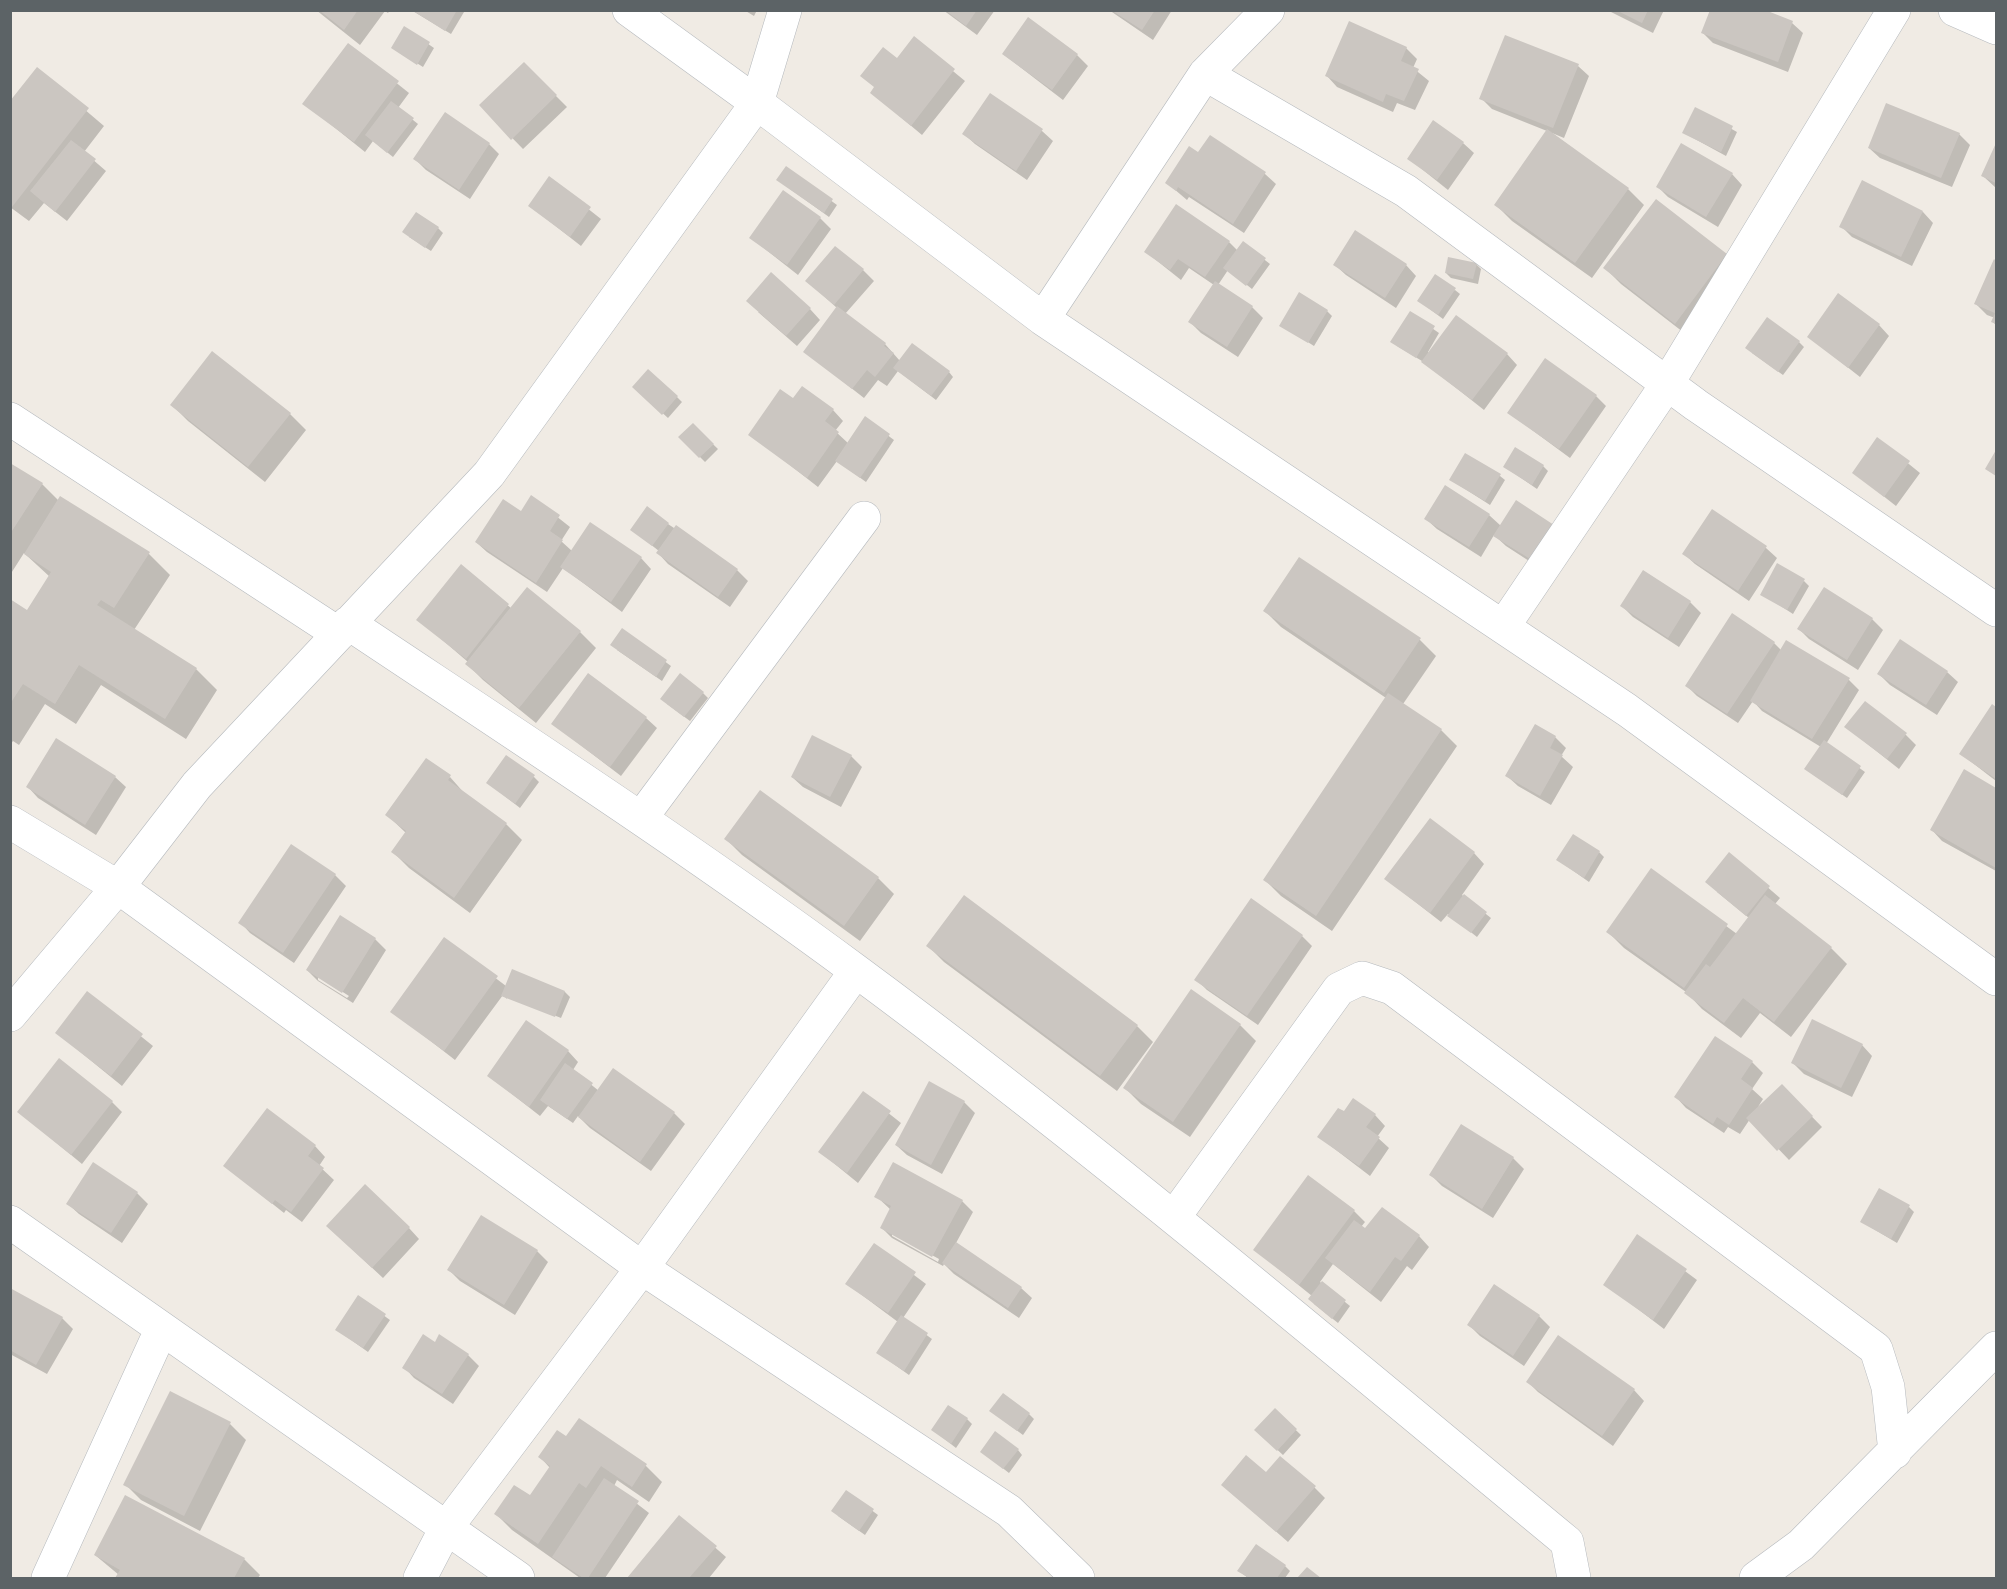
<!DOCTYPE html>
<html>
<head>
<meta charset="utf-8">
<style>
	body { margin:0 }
	#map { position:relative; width:2007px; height:1589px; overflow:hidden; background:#f0ebe4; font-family:Roboto,sans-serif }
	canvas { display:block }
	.frame { position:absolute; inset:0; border:12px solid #5c6366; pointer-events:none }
</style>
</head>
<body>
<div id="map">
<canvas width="2007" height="1589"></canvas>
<div class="frame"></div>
</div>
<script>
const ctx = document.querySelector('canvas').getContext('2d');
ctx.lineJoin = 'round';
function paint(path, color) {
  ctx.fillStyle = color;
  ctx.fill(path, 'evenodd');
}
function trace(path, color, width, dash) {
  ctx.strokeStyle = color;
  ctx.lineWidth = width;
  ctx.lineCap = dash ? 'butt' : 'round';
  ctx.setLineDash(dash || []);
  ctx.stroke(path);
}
paint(new Path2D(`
	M316 10H390L388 13 385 11 360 45Z
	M411 10H463L464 12 451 34Z
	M744 10H757L754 16Z
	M943 10H995L977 35Z
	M1109 10H1172L1153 40Z
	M1607 10H1664L1653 33Z
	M1792 23 1803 33 1788 72 1713 43 1703 33Z
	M405 28 434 48 423 67 393 48Z
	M914 39 965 81 922 135 872 93Z
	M349 45 409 93 398 108 418 124 393 157 373 141 365 152 304 103Z
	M1406 48 1417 59 1413 68 1429 81 1415 110 1397 103 1393 112 1337 87 1327 76Z
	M1003 54 1077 55 1088 66 1063 100Z
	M524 64 567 107 523 149 481 106Z
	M1578 66 1589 76 1564 138 1552 133 1628 189 1644 205 1592 278 1512 221 1496 205 1547 131 1492 109 1481 98Z
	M37 69 104 126 84 152 106 171 67 221 44 203 29 221 10 207V103Z
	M990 95 1042 131 1053 141 1027 180 975 144 964 134Z
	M1696 109 1737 132 1726 156 1684 133Z
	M1959 134 1970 145 1952 187 1880 158 1869 148Z
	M1210 137 1265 174 1276 184 1244 233 1189 197 1187 200 1167 183 1199 154Z
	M1463 143 1474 153 1448 190 1408 158Z
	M489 144 499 154 470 199 426 170 415 159Z
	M1996 146V188L1983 176Z
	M786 168 837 205 829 217 783 184Z
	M1732 174 1742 185 1718 227 1668 197 1658 187Z
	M549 178 601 219 581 246 530 206Z
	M1923 212 1933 223 1912 266 1852 237 1841 226Z
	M820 218 831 229 798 275 751 238Z
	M438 228 443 233 431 251 409 237Z
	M1229 242 1237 250 1243 243 1270 264 1252 289 1228 270 1218 285 1252 307 1263 318 1238 357 1201 333 1190 322 1214 285 1189 268 1181 280 1146 252Z
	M1726 256 1692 339 1621 284 1605 268Z
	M1994 261 1996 262V325L1993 322 1995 318 1987 315 1976 304Z
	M1476 264 1481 269 1478 284 1451 278 1446 273Z
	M1335 265H1406L1416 276 1396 308 1346 275Z
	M863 270 874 281 845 314 885 344 900 361 949 372 953 377 936 400 898 371 887 386 878 380 864 398 805 352 837 308 807 281Z
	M1455 290 1460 294 1443 319 1419 301Z
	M810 309 820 320 797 346 758 312Z
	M1327 311 1332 316 1314 346 1281 325Z
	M1410 313 1439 333 1428 352 1430 354H1507L1517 365 1484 410 1422 361 1397 346Z
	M1879 325 1889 336 1860 377 1809 337Z
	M1799 342 1804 347 1783 375 1752 353Z
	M634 387 677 397 682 402 668 418Z
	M1596 396 1606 406 1570 458 1509 413Z
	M793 400 833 410 843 421 835 431 849 444 866 419 894 440 866 482 837 461 818 487 750 434Z
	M172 405 290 414 306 430 265 482 188 421Z
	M693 425 718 449 705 462 680 437Z
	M1878 439 1920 473 1896 506 1854 473Z
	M10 464 42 484 59 501 149 554 170 575 134 630 196 669 217 690 186 739 101 685 76 724 45 704 19 745 13 741 10 745V601L28 612 50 577 24 553 10 575Z
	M1543 466 1548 471 1537 489 1505 467Z
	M1500 476 1505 480 1490 505 1451 480Z
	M532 497 570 527 561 541 572 551 641 558 651 569 622 612 563 568 547 592 487 552 476 542 522 513Z
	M1712 511 1766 548 1777 558 1749 601 1695 564 1684 554Z
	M1489 515 1501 526 1546 572 1506 546 1494 535 1481 557 1437 529 1426 519Z
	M668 524 737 570 748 581 730 607 668 564 658 553 659 551 632 530Z
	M461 567 511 608 580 632 596 648 536 723 483 680 467 664 468 662 418 619Z
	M1644 572 1690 602 1701 613 1679 647 1633 617 1622 606Z
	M1804 581 1809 586 1793 614 1762 594Z
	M1265 611 1420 640 1436 656 1403 704 1441 730 1457 746 1332 931 1281 896 1265 880 1386 698 1281 627Z
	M1872 619 1883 630 1858 670 1809 639 1799 629Z
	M622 630 671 666 662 681 617 650Z
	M1774 643 1782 651 1849 680 1859 690 1826 744 1865 772 1847 798 1811 773 1821 747 1762 711 1753 701 1738 723 1697 696 1686 685Z
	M1947 672 1958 682 1937 715 1890 685 1879 674Z
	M703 693 708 698 690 721 667 704Z
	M1992 706 1996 709V781L1961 754Z
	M646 718 657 728 621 776 553 724Z
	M1846 727 1906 735 1916 745 1899 769Z
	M1555 737 1566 748 1561 756 1573 767 1551 805 1518 786 1507 776Z
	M851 756 862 767 841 807 803 787 792 777Z
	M1964 771 1996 789V871L1942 841 1932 830Z
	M115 777 126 787 96 835 38 798 28 787Z
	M450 777 465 794 506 824 522 840 470 913 409 868 393 852 406 833 387 815Z
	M534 777 539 782 520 808 488 783Z
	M760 792 878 878 894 894 860 941 742 855 726 839Z
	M291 846 335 875 346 886 294 963 250 933 240 922Z
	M1599 852 1604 857 1589 882 1558 860Z
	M1474 853 1484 864 1462 895 1491 918 1477 937 1448 914 1441 922 1386 879Z
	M1729 854 1780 898 1775 904 1831 948 1847 964 1791 1037 1760 1013 1741 1038 1702 1009 1686 992 1624 948 1608 932 1651 871 1737 934 1749 918 1717 892Z
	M341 917 375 939 386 950 353 1003 318 981 307 970ZM318 976 349 996 347 998 318 980Z
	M1302 936 1312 946 1258 1025 1207 990 1196 979Z
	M444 939 506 986 513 971 565 992 570 997 561 1018 507 996V999L503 995 455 1060 392 1011Z
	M928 946 1137 1026 1153 1042 1117 1091 944 962Z
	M87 993 153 1046 122 1086 57 1033Z
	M1240 1025 1256 1041 1190 1137 1141 1104 1125 1088Z
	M1862 1045 1872 1056 1852 1097 1804 1074 1793 1063Z
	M568 1051 578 1062 573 1070 599 1091 674 1113 685 1124 651 1171 590 1128 578 1116 573 1123 548 1106 540 1116 489 1076Z
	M1752 1062 1763 1073 1752 1089 1763 1099 1758 1107 1782 1086 1822 1127 1789 1160 1750 1119 1740 1134 1728 1127 1724 1133 1686 1108 1676 1097Z
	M863 1093 901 1123 858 1183 820 1152Z
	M112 1102 122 1112 82 1164 19 1112Z
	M964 1102 975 1113 942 1174 907 1155 896 1145Z
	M1344 1113 1375 1115 1385 1126 1377 1137 1389 1148 1370 1176 1319 1137Z
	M315 1146 325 1157 319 1166 334 1180 302 1222 286 1210 284 1213 225 1166Z
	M1513 1158 1524 1169 1493 1218 1442 1186 1431 1175Z
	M1309 1177 1354 1211 1365 1222 1361 1227 1366 1231 1419 1236 1429 1247 1412 1270 1407 1266 1381 1302 1333 1264 1320 1282 1350 1306 1338 1323 1314 1304 1312 1296 1255 1250Z
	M137 1193 148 1204 122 1243 79 1214 68 1204Z
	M876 1196 962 1201 973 1212 956 1243 1021 1288 1032 1298 1019 1318 954 1274 944 1264 943 1266 892 1238 882 1228 891 1210ZM892 1233 939 1259 938 1262 892 1236Z
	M1909 1207 1914 1212 1897 1243 1862 1222Z
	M482 1217 537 1251 548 1262 515 1315 460 1281 449 1270Z
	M409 1228 419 1239 383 1278 339 1237Z
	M1638 1236 1697 1280 1664 1329 1605 1284Z
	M874 1245 926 1284 903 1318 932 1339 909 1375 878 1353 898 1322 847 1284Z
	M1495 1286 1539 1316 1550 1327 1524 1366 1480 1336 1469 1325Z
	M10 1290 62 1318 73 1329 47 1374 10 1354Z
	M358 1297 390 1320 368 1352 337 1330Z
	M435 1344 468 1355 479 1366 453 1404 414 1378 404 1367Z
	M1528 1382 1634 1390 1644 1401 1613 1446 1538 1392Z
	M1275 1410 1301 1435 1283 1455 1256 1430Z
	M1029 1414 1034 1419 1023 1435 996 1415Z
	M967 1419 972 1424 956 1448 933 1430Z
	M580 1420 646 1466 662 1482 649 1502 617 1480 614 1486 649 1513 605 1578H580L512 1530 496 1514 530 1497 550 1468 540 1457 567 1438Z
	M230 1424 246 1440 200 1531 141 1500 125 1484Z
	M1018 1450 1022 1455 1009 1473 987 1456Z
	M1266 1475 1314 1487 1325 1498 1288 1542 1234 1495Z
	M847 1492 878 1515 865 1535 838 1516Z
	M680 1517 726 1557 709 1578H629Z
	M95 1555 244 1559 260 1575 258 1578H117L119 1575Z
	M1285 1566 1290 1571 1285 1578H1248L1239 1571Z`), '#0003');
paint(new Path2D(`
	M319 10H358L344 30Z
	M412 10H457L445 31Z
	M945 10H977L966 26Z
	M1111 10H1155L1142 30Z
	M1616 10H1648L1642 23Z
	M1710 10H1765L1793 21 1778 62 1701 33Z
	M1028 17 1078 54 1052 90 1002 54Z
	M1349 21 1407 47 1401 61 1419 69 1404 101 1386 94 1383 102 1325 76Z
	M404 26 430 42 417 65 391 48Z
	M1505 35 1579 64 1553 128 1479 99Z
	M914 36 955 69 911 126 870 93 874 87 860 76 883 47 897 58Z
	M348 43 399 81 354 142 302 104Z
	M524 62 557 95 511 140 479 105Z
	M37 67 89 108 12 207 10 101Z
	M990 93 1043 129 1016 171 962 134Z
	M391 101 414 118 387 153 365 135Z
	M1886 103 1960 133 1941 178 1868 148Z
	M1695 107 1733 126 1721 152 1682 133Z
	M445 112 490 143 459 190 413 159Z
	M1433 120 1464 142 1437 180 1407 159Z
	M1547 129 1629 188 1575 263 1494 205Z
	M1210 135 1266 172 1233 224 1178 187 1176 191 1165 183 1189 146 1198 152Z
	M71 140 96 159 55 212 30 191Z
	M1681 143 1733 173 1706 217 1656 187Z
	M1996 143V183L1981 176Z
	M786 166 833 199 824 213 776 180Z
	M549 176 591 207 570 237 528 206Z
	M1862 180 1923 211 1901 257 1839 227Z
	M783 190 821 217 787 265 749 238Z
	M1656 199 1727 254 1675 324 1603 268Z
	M1176 204 1230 241 1205 277 1178 259 1170 270 1144 252Z
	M416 212 439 227 425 248 402 232Z
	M1355 230 1407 264 1385 298 1333 265Z
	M1243 241 1266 258 1246 286 1223 268Z
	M835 246 864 269 834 305 805 281Z
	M1448 257 1477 263 1473 279 1445 273Z
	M1994 259 1996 261V324L1991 322 1995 313 1974 304Z
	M771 272 811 308 786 336 746 301Z
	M1435 274 1456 288 1438 315 1417 301Z
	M1215 281 1253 306 1227 347 1188 322Z
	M1299 292 1328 310 1308 343 1279 326Z
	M1838 293 1880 324 1848 368 1807 337Z
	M837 306 886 343 884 346 894 353 875 377 867 370 852 389 803 352Z
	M1410 311 1435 326 1416 358 1390 342Z
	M1456 315 1508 353 1472 400 1421 362Z
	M1767 317 1800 341 1778 372 1745 348Z
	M912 343 950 371 931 396 893 368Z
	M212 351 291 413 248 467 170 405Z
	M1545 358 1597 395 1559 449 1507 413Z
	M648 369 678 396 662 415 632 387Z
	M802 386 834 409 825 421 839 432 807 478 748 435 780 389 793 398Z
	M865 416 890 434 860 478 835 461Z
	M693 423 714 444 699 458 678 437Z
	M1877 437 1910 461 1884 497 1852 473Z
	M1515 447 1544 465 1532 485 1503 467Z
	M1996 450V476L1985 469Z
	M1465 453 1501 474 1485 501 1449 480Z
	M10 463 43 483 10 534Z
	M1445 485 1490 514 1469 547 1424 519Z
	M531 495 560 515 550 531 563 540 536 583 475 542 503 499 521 511Z
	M60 496 150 552 114 608 101 600 97 605 197 668 165 719 79 665 55 704 23 684 10 704V599L27 610 51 572 24 554Z
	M1516 500 1557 527 1535 562 1493 536Z
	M647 506 669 523 652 546 630 530Z
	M1712 509 1767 546 1738 591 1682 554Z
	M590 522 642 557 611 602 560 567Z
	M676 525 738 569 718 597 656 553Z
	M1299 557 1421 638 1384 693 1263 611Z
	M1777 563 1805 579 1787 610 1760 595Z
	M461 564 509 604 466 659 416 620Z
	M1643 570 1691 601 1668 638 1620 606Z
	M527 587 581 631 519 708 465 664Z
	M1824 587 1873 618 1847 660 1797 629Z
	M1732 613 1775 642 1727 714 1685 686Z
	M622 628 667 660 656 677 610 645Z
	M1900 639 1948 671 1926 705 1877 674Z
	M1786 640 1850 678 1812 739 1750 701Z
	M588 673 647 717 610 767 551 724Z
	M680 673 704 692 684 717 660 699Z
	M1388 693 1442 729 1316 916 1263 880Z
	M1865 701 1907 733 1887 759 1844 727Z
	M1992 704 1996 707V779L1959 754Z
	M1535 724 1556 736 1550 748 1563 755 1540 796 1505 776Z
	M812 735 852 755 830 797 791 777Z
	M56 738 116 776 85 825 26 787Z
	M1824 740 1861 766 1842 795 1804 769Z
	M506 755 535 775 515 804 486 783Z
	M426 758 451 775 448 780 507 823 454 898 391 852 406 831 385 815Z
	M1964 769 1996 788V868L1930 830Z
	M760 790 879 877 844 926 724 839Z
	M1430 818 1475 852 1430 913 1384 879Z
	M1573 834 1600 851 1584 878 1556 860Z
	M291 844 336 874 283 953 238 923Z
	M1729 852 1770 886 1746 916 1705 882Z
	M1651 868 1728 924 1684 988 1606 932Z
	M1464 894 1487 912 1471 933 1447 916Z
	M964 895 1138 1025 1100 1076 926 946Z
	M1765 895 1832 947 1774 1022 1743 998 1724 1023 1684 993 1706 964 1710 967Z
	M1251 898 1303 935 1247 1016 1194 980Z
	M340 915 376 938 342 993 306 970Z
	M444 937 498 976 444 1051 390 1012Z
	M512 969 565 991 555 1017 501 996Z
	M1191 989 1241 1024 1173 1122 1123 1088Z
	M87 991 143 1034 111 1076 55 1033Z
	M1812 1019 1863 1044 1841 1088 1791 1063Z
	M526 1020 569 1050 529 1107 487 1076Z
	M1715 1036 1753 1061 1741 1079 1753 1088 1729 1125 1717 1117 1713 1124 1674 1097Z
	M59 1058 113 1101 71 1155 17 1112Z
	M565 1063 593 1083 567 1119 540 1100Z
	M613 1068 675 1112 640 1162 578 1117Z
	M929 1081 965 1101 931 1165 895 1145Z
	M1782 1084 1813 1116 1777 1151 1746 1118Z
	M863 1091 891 1111 847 1173 818 1152Z
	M1353 1098 1376 1114 1366 1127 1380 1137 1359 1166 1317 1137 1338 1108 1344 1111Z
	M267 1108 316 1145 308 1156 324 1168 291 1212 275 1200 272 1204 223 1166Z
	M1461 1124 1514 1157 1482 1209 1429 1175Z
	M93 1162 138 1192 111 1233 66 1204Z
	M893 1162 963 1200 932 1257 880 1228 891 1206 874 1197Z
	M1308 1175 1355 1210 1299 1285 1253 1250Z
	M365 1184 410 1227 372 1268 326 1226Z
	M1879 1188 1910 1205 1891 1239 1860 1222Z
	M1382 1207 1420 1235 1401 1261 1395 1257 1370 1292 1325 1258 1354 1220 1365 1228Z
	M481 1215 538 1250 504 1305 447 1270Z
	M1637 1234 1687 1269 1653 1320 1603 1285Z
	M956 1242 1022 1287 1008 1308 942 1263Z
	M874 1243 916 1272 888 1313 845 1284Z
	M1322 1281 1346 1300 1332 1319 1308 1299Z
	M1494 1284 1540 1315 1513 1356 1467 1325Z
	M10 1288 63 1317 36 1365 10 1350Z
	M358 1295 386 1314 363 1348 335 1330Z
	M901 1315 928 1333 904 1371 876 1353Z
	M423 1334 435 1342 439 1334 469 1354 442 1394 402 1368Z
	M1558 1335 1635 1389 1602 1436 1526 1382Z
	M170 1391 231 1422 184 1516 123 1485Z
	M1003 1393 1030 1413 1017 1431 989 1411Z
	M948 1405 968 1418 951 1444 931 1430Z
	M1275 1408 1297 1429 1277 1451 1254 1430Z
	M579 1418 647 1464 632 1487 601 1466 586 1488 579 1483 538 1544 494 1514 514 1485 530 1495 550 1466 538 1457 557 1430 566 1436Z
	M995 1431 1019 1449 1003 1469 980 1452Z
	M1246 1455 1266 1472 1280 1456 1316 1486 1276 1532 1221 1485Z
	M604 1478 639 1501 588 1578H583L552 1557Z
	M846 1490 874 1509 859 1531 831 1511Z
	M125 1495 245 1558 234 1578H115L120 1570 94 1555Z
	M679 1515 717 1546 689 1578H627Z
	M1256 1544 1286 1565 1277 1578H1249L1237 1571Z
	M1307 1567 1321 1578H1297Z`), '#cbc6c1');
const minor = new Path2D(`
	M629 10 757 103 785 10
	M1955 10 1996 28
	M1205 74 1406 191 1696 405 1996 610
	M1043 319 1627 710 1996 979
	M10 419 339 634
	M348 623C519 737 690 848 855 970 1100 1151 1332 1348 1567 1542L1574 1578
	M1503 627 1667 384 1894 10
	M641 818 864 518
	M10 822 118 887 642 1268 1009 1511 1078 1578
	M10 1015 118 887 197 785 489 474 757 103 1043 319 1205 74 1268 10
	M1174 1217 1339 989 1362 978 1392 988 1876 1349 1888 1387 1895 1452
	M10 1222 518 1578
	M48 1578 161 1330
	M420 1578 446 1528 642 1268 856 971
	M1756 1578 1801 1545 1996 1348`);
trace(minor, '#b5b9bd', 34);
trace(minor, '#fff', 33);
</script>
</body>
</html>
